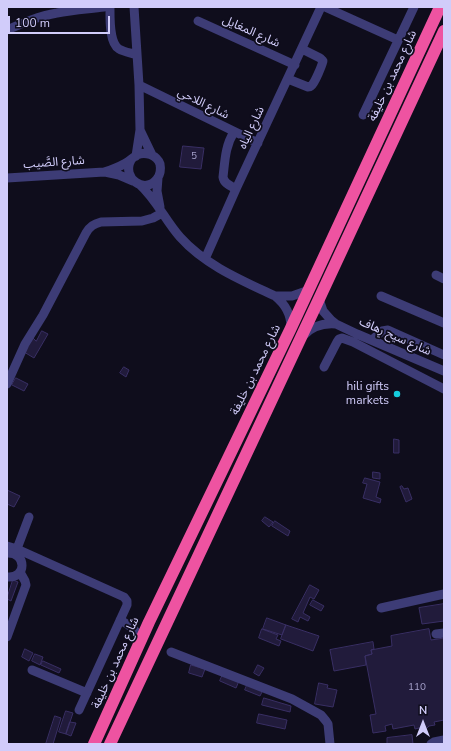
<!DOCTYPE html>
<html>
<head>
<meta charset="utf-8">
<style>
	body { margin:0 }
	#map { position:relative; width:451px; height:751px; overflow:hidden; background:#0f0d1c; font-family:"Nunito Sans",sans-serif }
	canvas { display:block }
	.frame { position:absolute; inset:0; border:8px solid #d1ccfa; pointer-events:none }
	.north { position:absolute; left:403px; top:703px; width:40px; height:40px; -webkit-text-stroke:3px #0f0d1c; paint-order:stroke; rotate:0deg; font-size:11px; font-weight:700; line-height:16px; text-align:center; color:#d1ccfa }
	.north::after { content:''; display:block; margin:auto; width:14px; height:18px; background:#d1ccfa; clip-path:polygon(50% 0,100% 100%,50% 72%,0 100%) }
	.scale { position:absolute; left:8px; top:16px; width:102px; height:18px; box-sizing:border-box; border:2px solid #d1ccfa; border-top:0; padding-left:5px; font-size:12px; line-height:14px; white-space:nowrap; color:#d1ccfa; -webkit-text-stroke:3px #0f0d1c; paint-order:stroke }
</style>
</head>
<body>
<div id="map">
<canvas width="451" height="751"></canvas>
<div class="frame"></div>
<div class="north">N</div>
<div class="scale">100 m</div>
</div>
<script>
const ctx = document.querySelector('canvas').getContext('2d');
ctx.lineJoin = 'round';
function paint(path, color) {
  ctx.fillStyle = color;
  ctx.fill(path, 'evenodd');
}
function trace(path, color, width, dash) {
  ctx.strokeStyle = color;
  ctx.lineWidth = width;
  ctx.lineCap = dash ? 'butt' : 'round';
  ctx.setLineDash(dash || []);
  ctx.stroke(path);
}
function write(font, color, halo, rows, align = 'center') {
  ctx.font = font + ' "Nunito Sans","Noto Sans Arabic",sans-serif';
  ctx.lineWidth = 3.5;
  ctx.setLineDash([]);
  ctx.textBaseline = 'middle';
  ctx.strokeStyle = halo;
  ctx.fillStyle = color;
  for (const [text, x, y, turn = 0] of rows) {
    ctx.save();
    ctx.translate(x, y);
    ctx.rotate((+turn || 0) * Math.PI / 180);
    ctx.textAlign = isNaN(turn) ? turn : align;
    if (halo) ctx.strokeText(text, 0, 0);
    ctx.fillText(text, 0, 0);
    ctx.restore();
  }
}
const building = new Path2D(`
	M183 146 204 148 201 169 180 167Z
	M42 331 48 334 34 358 24 352 33 338 36 341Z
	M124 367 129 370 126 377 120 373Z
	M16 378 28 384 24 391 12 385Z
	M394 439 399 440V453H394Z
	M373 472 380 473V479L373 478Z
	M365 478 380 482 376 497 381 499 380 503 363 498 367 484 363 483Z
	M402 486 404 489 408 488 412 499 406 502 400 487Z
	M7 490 20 496 14 507 7 504Z
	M265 517 273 522 269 527 262 521Z
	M275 521 290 531 288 536 272 526Z
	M13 580 18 582 11 601 7 599Z
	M310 585 319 590 314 599 310 597 303 613 310 617 308 621 300 617 298 622 292 619Z
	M313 600 324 606 321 611 310 605Z
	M444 604V621L422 624 419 608Z
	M267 618 286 625 282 635 263 629Z
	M286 625 319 636 313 651 281 639Z
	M262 629 278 635 276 639 281 641 279 646 259 638Z
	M429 629 431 640 444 638V720L434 722 435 725 429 726 426 729 419 728 415 729 414 725 393 729 392 724 385 726 386 731 373 733 370 715 376 714 365 656 372 654 371 650 392 646 391 636Z
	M373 642 374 649 371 650 372 654 365 656 366 665 334 671 330 650Z
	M25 649 33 653 29 661 22 657Z
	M35 654 43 657 40 665 32 661Z
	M43 661 61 669 59 673 41 665Z
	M191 665 205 669 202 677 189 673Z
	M258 665 264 668 259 676 254 673Z
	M223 674 239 681 236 688 220 681Z
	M248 683 263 690 260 696 245 690Z
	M319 683 328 685 327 688 337 690 333 707 315 704Z
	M264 698 291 706 290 712 262 705Z
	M66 711 73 713 66 734 59 732Z
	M259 714 287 720 285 729 257 723Z
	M55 716 61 718 53 744H46Z
	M70 722 76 723 71 736 66 734Z
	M412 735 413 744H387V738Z`);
paint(building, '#211b3b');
trace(building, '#392f64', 1);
trace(new Path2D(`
	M110 7C110 18 109 43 119 49 124 52 131 53 137 55
	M134 7 139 85 140 130 136 156
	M325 7 398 40
	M198 21 295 65
	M7 30C23 23 39 16 57 13 72 10 88 9 104 7
	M288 79 308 87C309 87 310 87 311 86 315 83 322 65 323 61L320 58 302 49
	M139 85 258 143
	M363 115 414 7
	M140 130 152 155
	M234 132C225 146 225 161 223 177 224 184 231 186 236 189
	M105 172 119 175 133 181
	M7 178 104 172C111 170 117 168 124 164 129 162 132 158 137 155 145 151 157 155 160 164 161 169 160 175 157 179 145 195 121 178 131 160
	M158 178 157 191 160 207
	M139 184C156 199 165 220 180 237 205 265 241 280 275 296 285 304 291 314 291 327
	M205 259 236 189 321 7
	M436 275 444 279
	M275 296H292L309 290
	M381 296 444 323
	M319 299 323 311 331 320 336 324 357 334 444 371
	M303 336C312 326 324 323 336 324
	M372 340 382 331 388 330 444 355
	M324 367 337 342 339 339 342 338 353 342 444 389
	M7 384 25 344 43 315 86 233C90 226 94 224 101 222L142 221 153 218 162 213
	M7 546 17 549 124 597 127 601V605L79 710
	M7 553C27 552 27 579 7 577
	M15 554 29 517
	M381 608 444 594
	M120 620C130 625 137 631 142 640
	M436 634 444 633
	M7 637 26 585 25 581 20 572
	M171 652 292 699 321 715 326 721 328 724 330 744
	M32 670 87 693
	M431 744 434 742 444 740`), '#3d3c76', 9);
trace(new Path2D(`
	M94 744 149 622 290 330 440 7
	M110 744 319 299 444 31`), '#ee53a1', 12);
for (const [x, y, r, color] of [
	[397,394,4,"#15cddd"]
]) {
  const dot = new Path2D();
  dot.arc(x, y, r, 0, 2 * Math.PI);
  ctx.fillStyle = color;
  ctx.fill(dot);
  trace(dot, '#0f0d1c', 1.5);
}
write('10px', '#a5a0ca', null, [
	["5",194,157],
	["110",417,688]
]);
write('12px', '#d1ccfa', '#0f0d1c', [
	["شارع المغايل",251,32,24],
	["شارع محمد بن خليفة",393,76,-65],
	["شارع اللاحي",203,104,26],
	["شارع الياه",252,128,-65],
	["شارع الصَّيب",54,163,-4],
	["شارع سيح رِهاف",395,337,24],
	["شارع محمد بن خليفة",256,370,-64],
	["شارع محمد بن خليفة",116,663,-66]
]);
write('12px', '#d1ccfa', '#0f0d1c', [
	["hili gifts",389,387],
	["markets",389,401]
], 'right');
</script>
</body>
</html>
